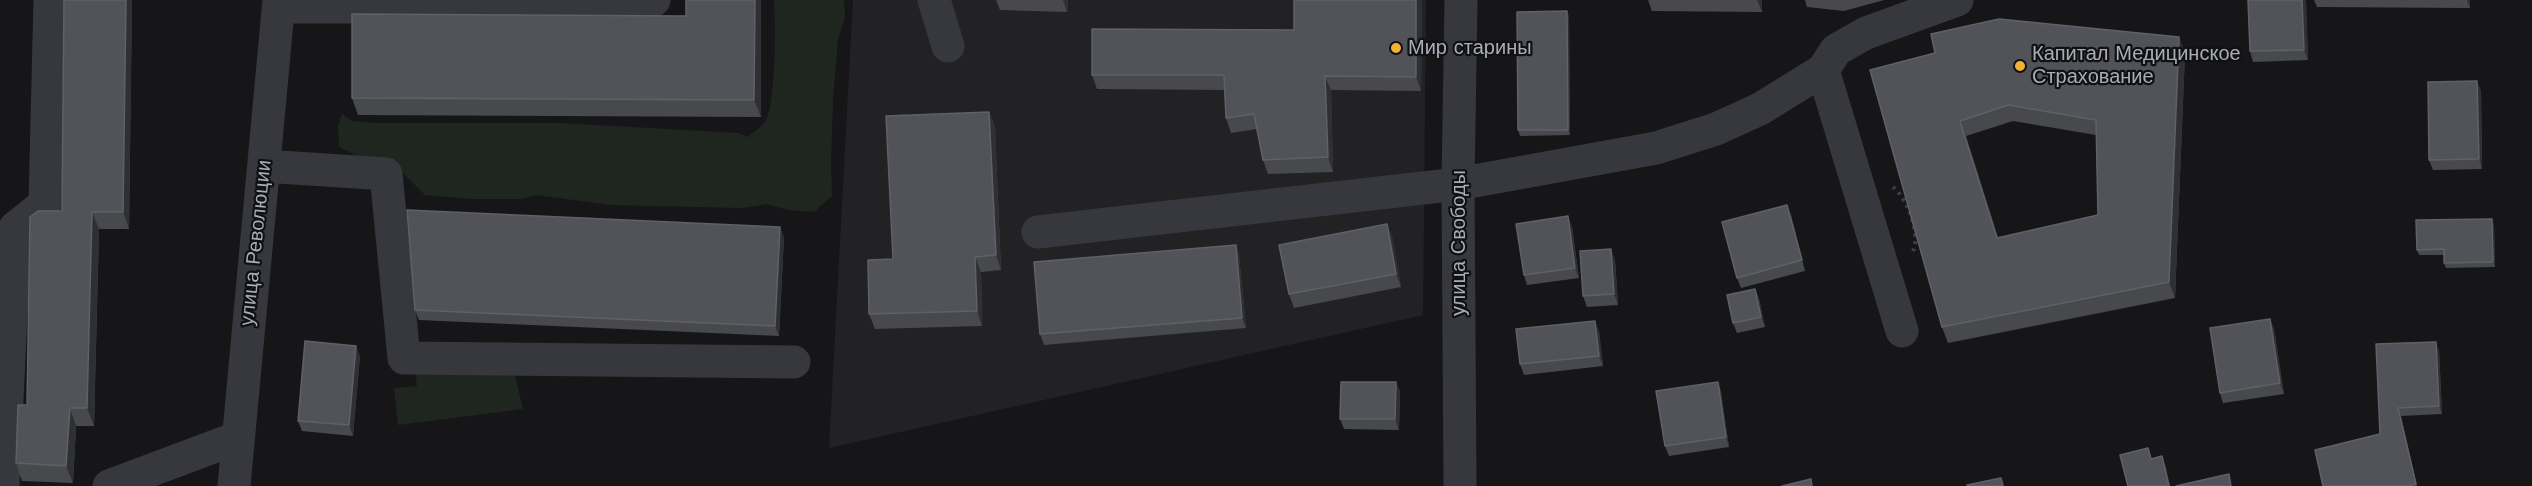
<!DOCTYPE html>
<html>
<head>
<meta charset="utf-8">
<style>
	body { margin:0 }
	canvas { display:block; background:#161618 }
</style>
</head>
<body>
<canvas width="2532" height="486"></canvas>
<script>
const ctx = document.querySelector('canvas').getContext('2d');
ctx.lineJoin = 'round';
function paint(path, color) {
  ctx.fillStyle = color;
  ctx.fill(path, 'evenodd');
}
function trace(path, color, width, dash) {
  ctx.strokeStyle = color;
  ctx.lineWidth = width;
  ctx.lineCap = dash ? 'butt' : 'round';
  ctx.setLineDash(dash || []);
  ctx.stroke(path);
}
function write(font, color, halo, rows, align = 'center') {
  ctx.font = font + ' "Work Sans",sans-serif';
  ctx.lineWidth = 4.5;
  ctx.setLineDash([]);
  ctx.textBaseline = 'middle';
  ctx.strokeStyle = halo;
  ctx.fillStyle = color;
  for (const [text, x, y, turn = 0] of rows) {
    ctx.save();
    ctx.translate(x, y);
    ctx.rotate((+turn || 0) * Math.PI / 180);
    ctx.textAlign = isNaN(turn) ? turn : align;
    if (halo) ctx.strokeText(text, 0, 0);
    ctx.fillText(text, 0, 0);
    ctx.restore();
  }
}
paint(new Path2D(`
	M853 0H1426L1423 315 829 448Z`), '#222225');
paint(new Path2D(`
	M774 0H844L845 16 838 40 833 100 831 162 832 196 814 212 788 210 767 204 742 208 611 205 536 195 521 199H472L425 195 399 169 380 167 339 147 338 125 342 114 352 121 373 123H560L738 133 747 137C752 133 761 128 765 122 776 107 776 22 774 0Z
	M512 364 523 409 398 425 394 388 417 386 414 365Z`), '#1e261f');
trace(new Path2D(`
	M1893 187C1907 198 1921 234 1913 251`), '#3d3f44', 4, [3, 4.5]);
trace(new Path2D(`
	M934 0 948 46
	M279 7H645L654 0
	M1823 70 1836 50 1866 33 1957 0
	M264 166 386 174 404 358 794 362
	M1038 232 1458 184 1656 148 1716 129 1760 109 1823 70 1902 331
	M3 486 15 228 45 204 50 0
	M109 486 237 438
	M234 486 279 0
	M1460 486 1458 184 1461 0`), '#37383d', 33);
paint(new Path2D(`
	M64 0H132L129 229H99L94 426H76L73 483 22 481 16 463 62 211Z
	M686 0H761V117L358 115 352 98 686 16Z
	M996 0H1068L1067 12 1000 10Z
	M1422 0 1421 91 1331 90 1333 172 1268 174 1263 160 1257 129 1231 133 1226 118 1225 90 1097 89 1092 75 1294 30Z
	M1648 0H1762V12L1652 11Z
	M1805 0H1884L1844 11 1807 7Z
	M2314 0H2470V8L2317 7Z
	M2306 1 2308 60 2253 62 2250 51Z
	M1567 11 1569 17 1570 135 1520 136 1518 130Z
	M2185 53 2175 298 1948 343 1942 327 1870 70ZM2013 121 2096 135 2098 215 1998 238 1966 136Z
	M2477 81 2481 91 2482 169 2433 170 2429 160Z
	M989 112 995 127 1001 270 981 272 982 326 875 329 869 314 893 259Z
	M1791 215 1805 271 1741 288 1737 278Z
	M1387 224 1392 237 1401 287 1294 308 1289 294Z
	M2494 225 2495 267 2446 268 2444 263V255H2419L2417 250Z
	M1572 227 1579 278 1527 285 1524 275Z
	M784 237 779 336 419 320 415 310Z
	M1236 245 1239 255 1246 328 1044 345 1040 334Z
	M1615 260 1618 305 1587 307 1583 296Z
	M1755 289 1759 299 1765 327 1737 333 1733 323Z
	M2270 319 2274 329 2284 394 2223 403 2220 393Z
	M1599 331 1603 366 1524 375 1520 364Z
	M2376 344 2439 350 2442 414 2401 416 2417 486H2323L2380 434Z
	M360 356 353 436 302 431 298 421Z
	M1396 382 1400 392 1399 430 1344 429 1340 419Z
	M1718 382 1721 392 1729 447 1669 456 1665 446Z`), '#47494d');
paint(new Path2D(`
	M126 0H132L129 229 123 212Z
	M755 0H761V117L754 100Z
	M1063 0H1068L1067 12Z
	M1416 0H1422L1421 91 1416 77Z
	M1757 0H1762V12Z
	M2302 0H2306V1L2308 60 2304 50Z
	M2467 0H2470V8Z
	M1567 11 1569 17 1570 135 1568 130Z
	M2179 37 2185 53 2175 298 2169 282Z
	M1325 76 1331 90 1333 172 1328 157Z
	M2477 81 2481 91 2482 169 2479 159Z
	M989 112 995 127 1001 270 996 255Z
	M1960 121 1966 136 2003 253 1997 238Z
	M1787 205 1791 215 1805 271Z
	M92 212 99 229 94 426 87 408Z
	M1568 216 1572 227 1579 278 1575 268Z
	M2492 219 2494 225 2495 267 2493 262Z
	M1387 224 1392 237 1401 287 1396 274Z
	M780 227 784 237 779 336 775 326Z
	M1236 245 1239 255 1246 328 1242 318Z
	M1611 249 1615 260 1618 305 1614 294Z
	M975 257 981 272 982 326 977 311Z
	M1755 289 1759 299 1765 327 1761 317Z
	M2270 319 2274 329 2284 394 2280 383Z
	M1595 321 1599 331 1603 366 1599 356Z
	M2436 342 2439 350 2442 414 2439 406Z
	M356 346 360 356 353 436 349 425Z
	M1396 382 1400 392 1399 430 1395 419Z
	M1718 382 1721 392 1729 447 1726 437Z
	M70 408 76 426 73 483 66 466Z
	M2398 408 2401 416 2417 486H2416Z
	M2162 456 2166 467 2170 486H2169Z`), '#2f3033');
const building = new Path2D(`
	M64 0H126L123 212H92L87 408H70L66 466 16 463 18 405H27L30 217 38 211H62Z
	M686 0H755L754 100 352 98V14L686 16Z
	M1294 0H1416V77L1325 76 1328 157 1263 160 1254 114 1226 118 1224 75H1092V29L1294 30Z
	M2248 0H2302L2304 50 2250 51Z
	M1567 11 1568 130H1518L1517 12Z
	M1999 19 2179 37 2169 282 1942 327 1870 70 1935 53 1931 34ZM2008 105 2096 120 2098 215 1997 238 1960 121Z
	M2477 81 2479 159 2429 160 2428 82Z
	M989 112 996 255 975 257 977 311 869 314 868 260 893 259 886 116Z
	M1787 205 1802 260 1737 278 1722 222Z
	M407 210 780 227 775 326 415 310Z
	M1568 216 1575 268 1524 275 1516 224Z
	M2492 219 2493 262 2444 263V249L2417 250 2416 220Z
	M1387 224 1396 274 1289 294 1279 245Z
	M1236 245 1242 318 1040 334 1034 262Z
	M1611 249 1614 294 1583 296 1580 251Z
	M1755 289 1761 317 1733 323 1727 295Z
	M2270 319 2280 383 2220 393 2210 328Z
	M1595 321 1599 356 1520 364 1516 329Z
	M305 341 356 346 349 425 298 421Z
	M2436 342 2439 406 2398 408 2416 484 2408 486H2323L2315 450 2380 434 2376 344Z
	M1341 382H1396L1395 419H1340Z
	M1718 382 1726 437 1665 446 1656 391Z
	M2148 448 2151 459 2162 456 2169 486H2128L2120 455Z
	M2229 474 2231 486H2176Z
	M2001 478 2003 486H1967V485Z
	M1811 479 1812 486H1782Z`);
paint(building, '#525359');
trace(building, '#5f6168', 1.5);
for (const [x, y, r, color] of [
	[1396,48,6,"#f2b134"],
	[2020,66,6,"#f2b134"]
]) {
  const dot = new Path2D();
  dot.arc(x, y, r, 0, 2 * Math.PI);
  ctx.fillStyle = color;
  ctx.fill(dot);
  trace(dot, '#111113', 2);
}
write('20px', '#a8adb8', '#111113', [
	["Мир старины",1408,48],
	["Капитал Медицинское",2032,54],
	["Страхование",2032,77]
], 'left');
write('20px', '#a8adb8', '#111113', [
	["улица Революции",256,243,-84],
	["улица Свободы",1459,243,-90]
]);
</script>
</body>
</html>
